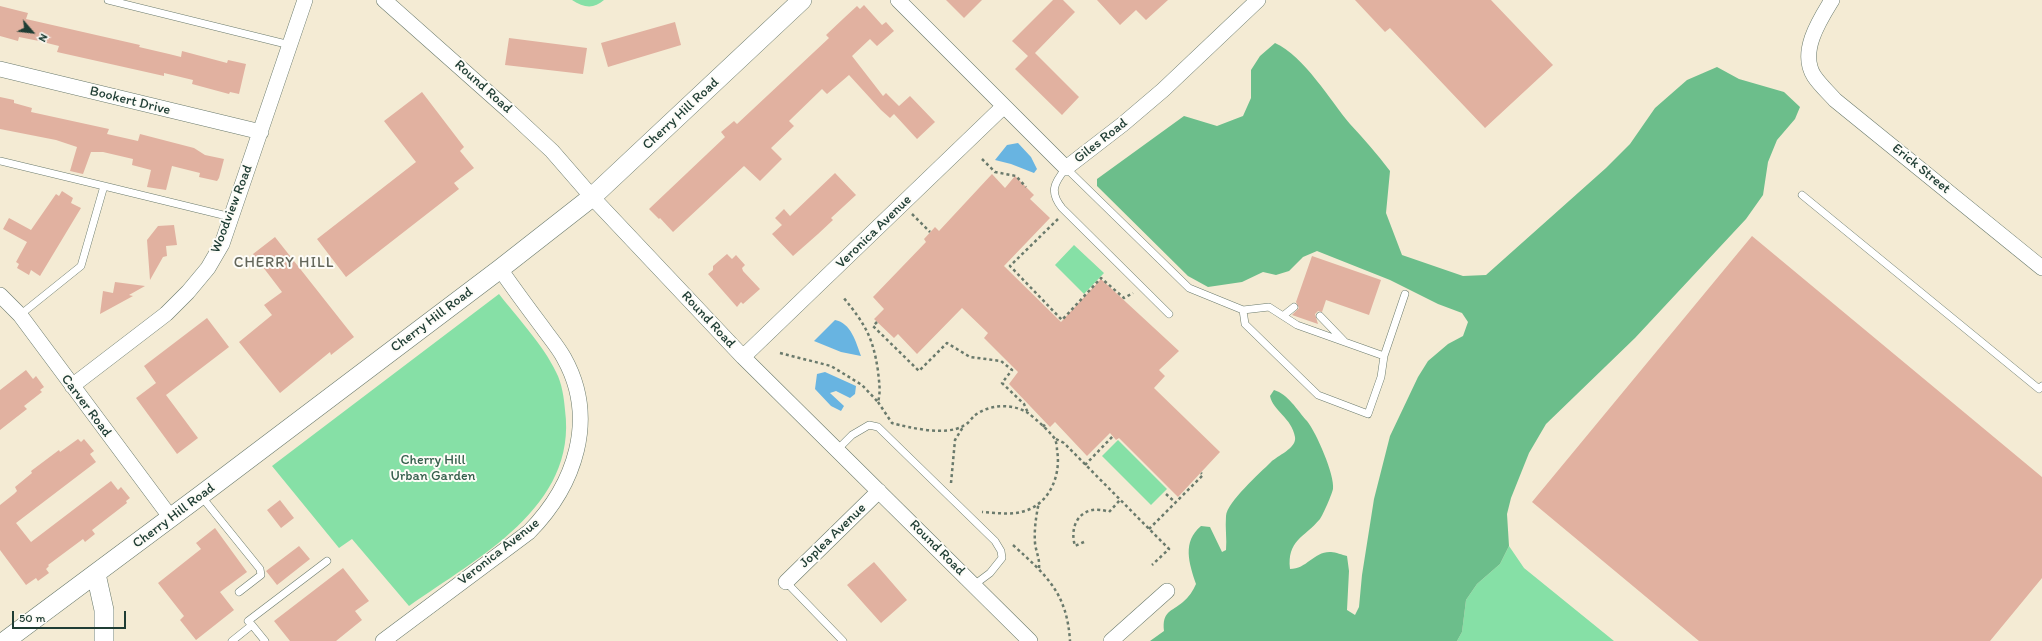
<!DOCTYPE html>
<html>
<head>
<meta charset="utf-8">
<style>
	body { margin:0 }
	#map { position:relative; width:2042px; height:641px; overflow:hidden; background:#f4ebd4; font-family:Itim,sans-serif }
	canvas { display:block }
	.north { position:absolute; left:12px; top:12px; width:40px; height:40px; -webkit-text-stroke:3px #fdfcf7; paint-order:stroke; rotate:118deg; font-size:11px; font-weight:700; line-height:16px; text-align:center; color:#1f3d34 }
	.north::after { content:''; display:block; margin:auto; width:14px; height:18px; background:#1f3d34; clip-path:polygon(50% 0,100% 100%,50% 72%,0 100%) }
	.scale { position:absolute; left:12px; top:611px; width:114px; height:18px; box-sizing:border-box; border:2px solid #1f3d34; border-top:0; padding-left:5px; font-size:12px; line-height:14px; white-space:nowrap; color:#1f3d34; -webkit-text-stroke:3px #fdfcf7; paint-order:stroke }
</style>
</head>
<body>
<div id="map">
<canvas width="2042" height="641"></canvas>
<div class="north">N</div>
<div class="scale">50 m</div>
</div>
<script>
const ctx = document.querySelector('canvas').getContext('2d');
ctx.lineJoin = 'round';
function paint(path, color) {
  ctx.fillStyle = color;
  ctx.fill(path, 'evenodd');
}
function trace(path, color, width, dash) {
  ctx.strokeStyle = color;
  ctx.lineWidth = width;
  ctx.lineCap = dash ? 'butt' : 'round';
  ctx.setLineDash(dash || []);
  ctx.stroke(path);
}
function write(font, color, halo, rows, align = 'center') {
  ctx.font = font + ' Itim,sans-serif';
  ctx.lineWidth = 4;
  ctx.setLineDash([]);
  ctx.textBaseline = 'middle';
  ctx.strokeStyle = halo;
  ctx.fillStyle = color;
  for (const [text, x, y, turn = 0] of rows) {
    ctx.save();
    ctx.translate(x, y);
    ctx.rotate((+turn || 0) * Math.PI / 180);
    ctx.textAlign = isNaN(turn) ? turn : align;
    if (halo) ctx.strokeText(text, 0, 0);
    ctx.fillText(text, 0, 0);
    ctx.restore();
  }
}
paint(new Path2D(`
	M572 0H604C594 9 584 8 572 0Z
	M1074 245 1104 273 1084 294 1055 265Z
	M499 294C517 317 544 346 556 372 562 383 564 398 565 410 578 507 477 558 409 606L352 539 339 548 272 466Z
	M1118 440 1167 489 1151 505 1102 456Z
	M1509 546 1524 568 1614 641H1457L1462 632 1466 600 1477 584 1500 564Z`), '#86e0a6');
paint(new Path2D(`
	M1275 43C1304 56 1330 100 1350 124 1364 139 1377 154 1390 171L1386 213 1402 255 1463 276 1486 275 1606 168 1630 144 1655 108 1687 80 1717 67 1739 79 1784 92 1800 107 1795 119 1777 140 1768 162 1763 195 1746 219 1635 338 1546 424 1529 453 1511 498 1507 514 1509 546 1500 564 1477 584 1466 600 1462 632 1457 641H1150L1164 631C1162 611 1171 612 1183 602 1189 597 1193 591 1196 584 1189 563 1182 542 1201 526L1210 527 1222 552 1226 550C1227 539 1225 528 1226 516 1227 502 1260 473 1271 462 1277 456 1297 448 1295 437 1292 418 1273 411 1270 396L1274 390C1288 394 1297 410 1307 421 1316 432 1335 475 1333 489 1332 494 1323 515 1320 519 1304 538 1287 540 1290 569 1307 569 1314 551 1331 552 1336 552 1342 555 1347 556L1349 571 1347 610 1355 615 1359 607 1362 575 1374 499 1390 436 1418 377 1428 361 1448 344 1463 336 1468 322 1462 313 1438 304 1390 280 1317 251 1303 257 1289 271 1276 275 1263 272 1242 282 1208 287 1188 276 1097 186V179L1184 116 1217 126 1243 116 1251 98V70L1260 56Z`), '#6cbe8b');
paint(new Path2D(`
	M1018 143 1031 157 1037 169 1034 173 1011 164 995 160 1007 145Z
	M835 320C851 323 856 342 861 356L841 352 814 341Z
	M825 372 856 386 855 394 850 398 836 391 830 393 844 406 841 411 831 406 815 389 817 374Z`), '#68b4e1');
paint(new Path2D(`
	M946 0H982L964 18Z
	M1053 0H1063L1075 12 1035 53 1079 97 1062 115 1015 69 1028 56 1012 41Z
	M1097 0H1168L1146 20 1136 10 1120 25Z
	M1355 0H1491L1553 65 1485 128 1390 28 1385 32Z
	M864 5 882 25 886 22 894 31 877 46 870 39 852 56 883 96 886 93 899 106 910 96 935 122 917 139 894 114 890 118 881 110 849 75 827 94 822 89 789 121 794 126 771 148 782 159 760 181 744 166 673 232 660 218 659 219 649 209 725 137 721 132 734 121 737 124 829 38 826 35 844 18 857 6 860 9Z
	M0 6 28 13 26 19 140 45 139 47 169 54 181 57 182 51 227 63 228 60 246 64 239 94 230 92 229 94 192 84 193 80 164 73V76L57 52 59 46 39 41 19 37 18 41 0 36Z
	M675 22 681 45 608 67 601 43Z
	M509 38 587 48 583 74 505 65Z
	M422 92 464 147 460 151 474 168 454 183 459 189 346 277 317 239 416 162 384 121Z
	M0 97 14 100V103L32 108 31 112 109 129 107 134 138 141 140 134 194 148 205 155 224 159 219 178 217 181 199 177 200 173 172 166 166 190 147 187 151 170 132 165 133 159 103 152H91L83 174 70 171 77 147 56 140 0 129Z
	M835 173 856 195 831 218 833 220 818 234 793 256 772 234 782 225 775 218 784 209 790 216Z
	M992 174 1005 188 1015 176 1034 195 1030 199 1050 218 1004 266 1061 322 1101 279 1179 351 1159 370 1165 376 1154 388 1220 452 1178 497 1119 438 1116 440 1110 433 1087 456 1055 422 1050 427 1009 384 1018 372 984 338 988 333 962 308 917 354 898 334 894 338 874 319 884 309 873 297 926 242 924 239 935 227 939 231Z
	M62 191 73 198 71 203 81 208 40 276 31 270 29 275 17 268 19 264 16 262 27 242 3 229 9 218 31 230 56 194 59 196Z
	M174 225 177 245 166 246 167 256 163 257 150 280 147 240 158 226Z
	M1752 236 2042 477V578L1990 641H1699L1532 502Z
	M275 237 354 337 331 355 330 352 280 393 239 342 272 315 264 305 282 292 253 254Z
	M727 254 732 259 736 255 745 265 742 268 743 271 760 289 743 304 741 302 737 307 708 274 713 270V266Z
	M1312 256 1381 280 1369 315 1326 300 1322 312 1318 311 1315 314 1318 324 1292 315 1299 308 1296 302Z
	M115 282 145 286 129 295 133 296 100 314 103 291 113 293Z
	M207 318 229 347 166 395 198 438 177 454 136 398 156 383 144 366Z
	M26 370 33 379 36 376 44 387 40 390 42 392 24 406 27 409 0 430V390Z
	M78 439 81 442 84 439 94 451 90 454 96 462 16 523 31 542 111 481 118 490 121 487 130 498 126 501 127 503 92 530 95 534 85 542 83 539 48 565 49 566 46 569 49 573 38 581 36 578 26 585 0 550V505L14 494 17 491 15 487 32 473 31 471 59 450 60 452Z
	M280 500 294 518 281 528 267 510Z
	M215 528 247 572 220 592 234 610 196 640 180 620 184 616 158 583 201 549 196 543Z
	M299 546 310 559 277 585 266 571Z
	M874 562 907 600 881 623 847 585Z
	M343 568 369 601 355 611 362 620 336 641H290L274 621Z`), '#e1b1a0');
const service = new Path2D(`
	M108 0 290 45
	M0 161 104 186
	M1802 195 2039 389 2042 386
	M1243 310 1245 324 1318 395 1368 414 1381 377 1384 356
	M1169 314 1062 208C1049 192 1054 183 1066 168L1189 288 1243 310 1269 307 1297 325 1384 356 1405 294
	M20 315 81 266 104 186 231 217
	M1284 315 1294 307
	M1320 316 1344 341
	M838 449 852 435 869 425 878 427 995 541 1001 551 1002 558 990 573 974 585
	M201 496 260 569 261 575 239 592
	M786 582 843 641
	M252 625 248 621 327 561
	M232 641 252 625 265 641`);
const minor = new Path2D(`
	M384 0 509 111 552 151 592 197 743 357 1030 641
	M898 0 1066 168 1123 124 1163 90 1258 0
	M1832 0C1819 21 1799 52 1814 76 1820 85 1828 92 1835 100L2042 268
	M0 69 261 132
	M0 295 20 315 171 518
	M743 357 1004 106
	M72 386 166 314 188 292 208 268 222 244 305 0
	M786 582 879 491
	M383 641 529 532C575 485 598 419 564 358 558 347 550 338 543 328 528 308 514 289 500 269
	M1111 641 1167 591`);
const tertiary = new Path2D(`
	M96 574 104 610V641
	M5 641 201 495 500 269 592 197 802 0`);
trace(service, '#6a7a6c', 8);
trace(minor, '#6a7a6c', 16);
trace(tertiary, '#6a7a6c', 20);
trace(new Path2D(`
	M982 159 995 172 1016 176 1026 187
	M912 214 930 232
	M1058 219 1010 266 1062 320 1101 278 1124 298 1133 293
	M877 322 873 326 919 371 947 343 970 357 1001 361 1012 370 1002 383 1024 404 1028 413
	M780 353 831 366 862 385 878 402C881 391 879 382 878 371 873 337 865 324 843 297
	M878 402 892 423C910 428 946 436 963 426 968 424 971 419 974 416 989 404 1012 403 1028 413 1035 418 1050 432 1055 439 1056 441 1057 447 1057 450 1061 472 1052 499 1030 509 1015 516 998 513 982 512
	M1043 427 1046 423
	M1056 439 1064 443 1169 549 1152 565
	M1085 465 1113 436
	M951 483 955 440 963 427
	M1166 494 1176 503
	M1149 529 1203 475 1201 473
	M1084 542 1075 546C1068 522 1084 503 1109 512L1120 500
	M1013 545C1047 576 1067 593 1070 641
	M1039 568C1040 559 1036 552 1035 543 1034 530 1036 516 1039 502`), '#6a7a6c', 2.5, [3, 3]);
trace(service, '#fff', 7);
trace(minor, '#fff', 15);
trace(tertiary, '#fff', 19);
write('14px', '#1f3d34', '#fdfcf7', [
	["Round Road",483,87,42],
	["Bookert Drive",130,101,14],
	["Cherry Hill Road",681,114,-43],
	["Giles Road",1101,141,-38],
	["Erick Street",1921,169,39],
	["Woodview Road",232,209,-69],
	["Veronica Avenue",874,232,-44],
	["Cherry Hill Road",432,320,-37],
	["Round Road",708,320,47],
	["Carver Road",86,406,53],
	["Cherry Hill Road",174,516,-37],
	["Joplea Avenue",833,536,-44],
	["Round Road",937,548,45],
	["Veronica Avenue",499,552,-38]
]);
write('14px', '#345e4b', '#fdfcf7', [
	["Cherry Hill",433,460],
	["Urban Garden",433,476]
]);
ctx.letterSpacing = '1px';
write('15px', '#63665a', '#fdfcf7', [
	["CHERRY HILL",284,263]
]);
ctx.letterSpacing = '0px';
</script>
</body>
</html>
